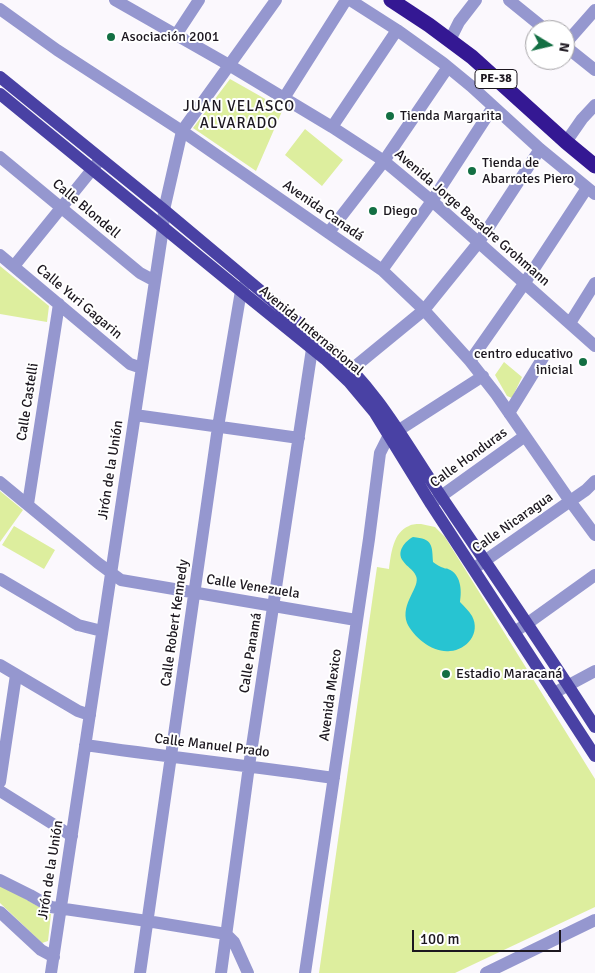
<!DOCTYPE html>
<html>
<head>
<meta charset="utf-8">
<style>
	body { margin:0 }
	#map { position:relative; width:595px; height:973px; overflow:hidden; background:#fbf8fd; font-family:Signika,sans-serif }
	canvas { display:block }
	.north { position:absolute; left:525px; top:20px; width:50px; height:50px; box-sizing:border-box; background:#fff; border:1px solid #a4a2a5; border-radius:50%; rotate:99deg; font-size:14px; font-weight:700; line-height:20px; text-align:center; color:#1c171f }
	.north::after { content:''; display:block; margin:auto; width:18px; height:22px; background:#136f43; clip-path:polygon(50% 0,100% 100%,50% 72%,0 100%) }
	.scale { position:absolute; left:412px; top:930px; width:149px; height:22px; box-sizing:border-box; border:2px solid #1c171f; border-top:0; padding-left:6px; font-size:15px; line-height:18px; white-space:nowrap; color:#1c171f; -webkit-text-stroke:4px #fff; paint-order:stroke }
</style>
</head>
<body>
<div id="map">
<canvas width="595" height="973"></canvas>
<div class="north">N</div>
<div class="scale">100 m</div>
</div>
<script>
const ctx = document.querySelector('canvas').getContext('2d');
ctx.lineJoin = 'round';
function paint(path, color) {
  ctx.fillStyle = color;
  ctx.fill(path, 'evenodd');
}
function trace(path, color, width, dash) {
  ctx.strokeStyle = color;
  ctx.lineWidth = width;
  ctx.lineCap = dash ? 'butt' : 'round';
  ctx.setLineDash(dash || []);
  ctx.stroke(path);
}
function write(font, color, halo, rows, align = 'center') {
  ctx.font = font + ' Signika,sans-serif';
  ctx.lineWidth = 4;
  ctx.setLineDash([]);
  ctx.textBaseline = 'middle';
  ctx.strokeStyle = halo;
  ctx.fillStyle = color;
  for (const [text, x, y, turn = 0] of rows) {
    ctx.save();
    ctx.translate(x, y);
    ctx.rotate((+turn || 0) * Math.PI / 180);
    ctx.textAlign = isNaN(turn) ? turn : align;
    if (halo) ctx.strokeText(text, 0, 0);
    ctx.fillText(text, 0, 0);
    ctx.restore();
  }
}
paint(new Path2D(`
	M230 79 283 109 256 171 193 128Z
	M305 129 343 160 322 186 285 155Z
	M0 266 49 306 47 322 0 314Z
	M504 362 522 377 512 398 507 396 495 375Z
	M0 491 23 510 0 542Z
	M421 524 435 527 445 537 595 779V907L455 973H319L377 567 389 569C391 554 393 532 409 526 412 524 418 524 421 524Z
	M14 526 55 550 44 569 2 545Z
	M0 884 51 914 48 941 42 943 0 903Z`), '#ddee9e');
paint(new Path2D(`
	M413 537C433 539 432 545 433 562 436 564 440 567 444 568 445 569 447 568 448 569 461 574 462 590 460 602 464 606 469 611 472 616 481 633 467 650 450 651 433 653 414 638 407 623 400 603 421 587 416 576 413 569 407 567 403 561 396 552 405 541 413 537Z`), '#27c4d2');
trace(new Path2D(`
	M115 0 229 65 332 127 384 161 432 201 595 346
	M350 0 397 30 443 63 471 86 540 149 595 194
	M509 0 546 30
	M0 9 57 50 182 131 382 270 424 310 470 361 496 394 570 501 595 535
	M176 35 199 0
	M450 40 459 22 476 0
	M565 44 595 10
	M565 46 595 70
	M284 98 346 0
	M332 127 397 30
	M566 142 582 119 595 105
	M0 157 140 273 155 281
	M329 232 384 161 448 67
	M0 255 130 364 142 368
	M14 266 99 161
	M382 270 432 201 493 107
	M570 323 595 283
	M470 361 524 284 587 188
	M350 380 352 369 424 310 479 242 540 149
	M509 413 544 356
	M135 415 299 438
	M0 482 98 563 121 580 356 620
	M433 502 525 436
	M28 504 59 304
	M476 567 586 490 595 481
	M0 579 78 625 102 631
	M514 632 528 623 595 575
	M0 665 78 711 90 715
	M554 693 595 671
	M85 745C168 757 251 766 334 778
	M0 782 16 675
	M0 791 72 836
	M0 880 30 895 51 907 147 921 226 934 234 942 248 973
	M0 912 41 950 54 957
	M51 973 163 228 164 210 182 131 276 0
	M140 973 218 427 241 291 245 284
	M221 973 249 766 312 349 316 341
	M305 973 369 539 380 453 389 435 399 430 483 376
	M486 973 595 920`), '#9597cf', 12);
trace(new Path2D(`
	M0 77 164 210 329 348C378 390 407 446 443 499 494 574 546 650 595 727
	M0 94 241 291 325 359 349 382 375 413 431 504 595 756`), '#4941a4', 12);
trace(new Path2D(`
	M391 0 429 25 472 57 566 142 595 166`), '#341893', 15);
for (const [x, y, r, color] of [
	[111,37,5,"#136f43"],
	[390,116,5,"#136f43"],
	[472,171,5,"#136f43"],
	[373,211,5,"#136f43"],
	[583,362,5,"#136f43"],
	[446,674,5,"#136f43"]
]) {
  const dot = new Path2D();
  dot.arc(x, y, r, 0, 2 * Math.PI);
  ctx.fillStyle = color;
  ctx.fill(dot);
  trace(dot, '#fff', 2);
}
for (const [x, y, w] of [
	[496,79,42]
]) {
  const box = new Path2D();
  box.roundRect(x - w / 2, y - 9.5, w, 19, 4);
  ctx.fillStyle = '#fff';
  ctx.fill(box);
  trace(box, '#1c171f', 1);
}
write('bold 12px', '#1c171f', null, [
	["PE-38",496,79]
]);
write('14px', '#1c171f', '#fff', [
	["Asociación 2001",121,37],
	["Tienda Margarita",400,116],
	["Tienda de",482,163],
	["Abarrotes Piero",482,179],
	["Diego",383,211],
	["centro educativo",573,354,"right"],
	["inicial",573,370,"right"],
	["Estadio Maracaná",456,674]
], 'left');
write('14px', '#1c171f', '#fff', [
	["Calle Blondell",86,209,40],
	["Avenida Canadá",323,211,35],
	["Avenida Jorge Basadre Grohmann",472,218,41],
	["Calle Yuri Gagarin",79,302,40],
	["Avenida Internacional",311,331,40],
	["Calle Castelli",28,402,-81],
	["Calle Honduras",469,458,-36],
	["Jirón de la Unión",111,470,-81],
	["Calle Nicaragua",513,523,-35],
	["Calle Venezuela",253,587,9],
	["Calle Robert Kennedy",175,623,-82],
	["Calle Panamá",251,653,-81],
	["Avenida Mexico",331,695,-82],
	["Calle Manuel Prado",212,746,7],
	["Jirón de la Unión",51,870,-81]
]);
ctx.letterSpacing = '1px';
write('15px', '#1c171f', '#fff', [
	["JUAN VELASCO",239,107],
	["ALVARADO",239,124]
]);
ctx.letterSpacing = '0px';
</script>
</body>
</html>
